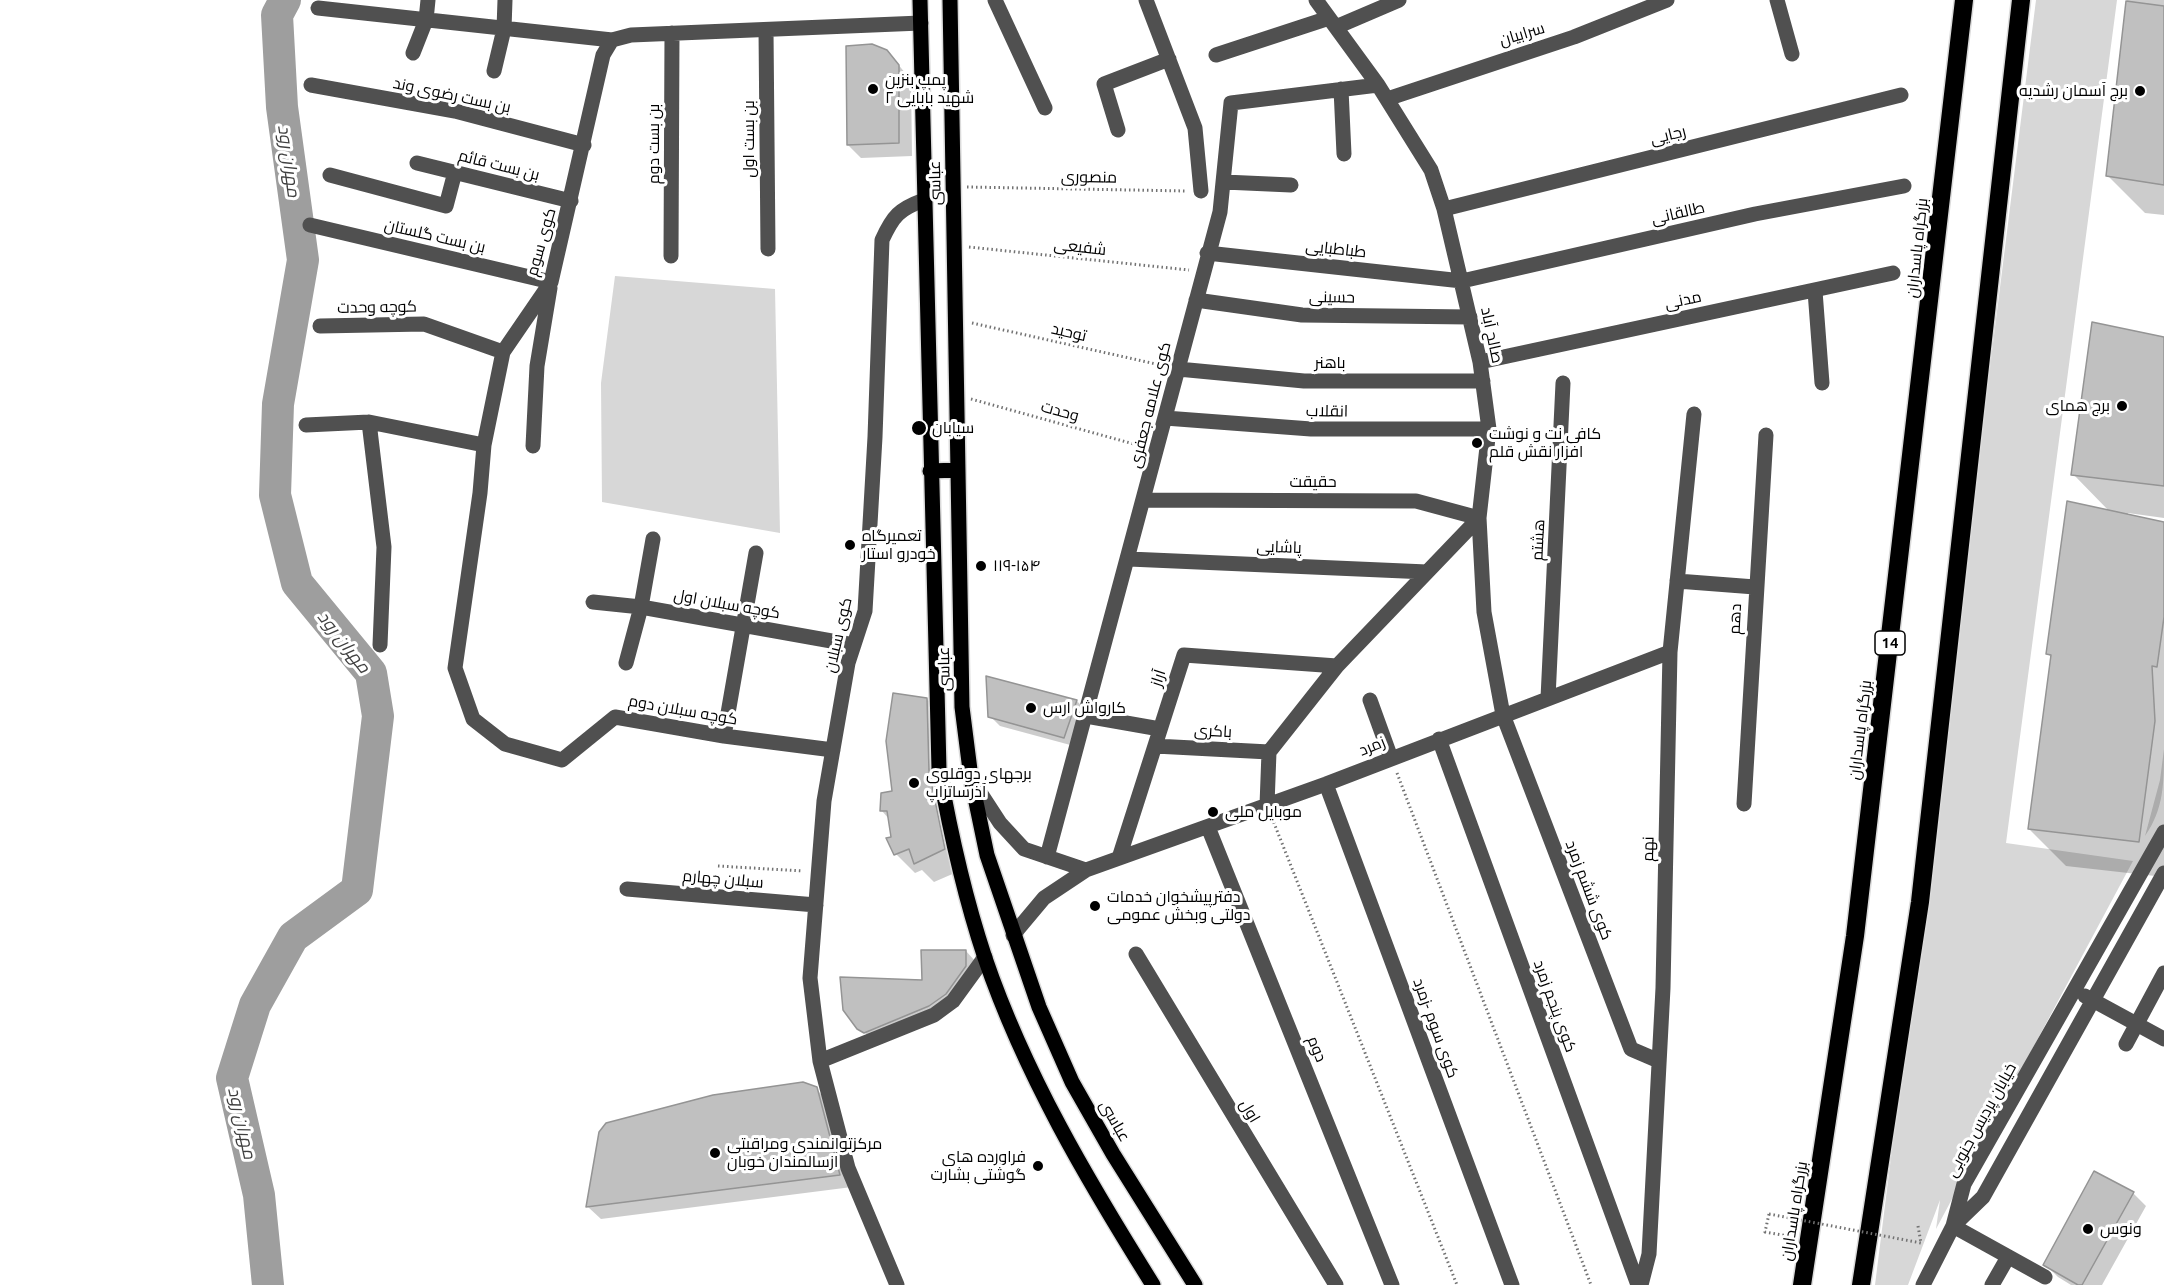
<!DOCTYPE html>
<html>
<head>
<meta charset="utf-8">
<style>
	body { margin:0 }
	canvas { display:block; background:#fff }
</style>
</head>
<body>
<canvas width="2164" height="1285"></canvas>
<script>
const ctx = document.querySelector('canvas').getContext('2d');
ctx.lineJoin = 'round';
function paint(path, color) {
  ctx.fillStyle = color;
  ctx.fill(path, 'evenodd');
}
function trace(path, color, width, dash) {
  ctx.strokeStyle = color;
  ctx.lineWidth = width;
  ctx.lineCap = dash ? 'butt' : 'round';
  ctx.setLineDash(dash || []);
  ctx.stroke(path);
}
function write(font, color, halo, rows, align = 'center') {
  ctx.font = font + ' Ubuntu,Cairo,sans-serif';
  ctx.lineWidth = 6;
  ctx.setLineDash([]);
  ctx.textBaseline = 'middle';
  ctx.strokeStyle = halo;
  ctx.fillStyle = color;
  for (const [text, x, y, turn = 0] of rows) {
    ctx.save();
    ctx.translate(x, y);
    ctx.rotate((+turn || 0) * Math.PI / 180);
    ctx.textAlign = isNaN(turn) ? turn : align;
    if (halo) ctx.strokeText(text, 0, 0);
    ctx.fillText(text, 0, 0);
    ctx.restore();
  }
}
paint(new Path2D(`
	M2036 0H2117L2006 843 2133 861 1936 1229 1940 1200 1908 1285H1875Z
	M615 276 775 289 780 533 602 502 601 383Z
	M2164 749C2164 783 2164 809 2145 836L2160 780Z`), '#d7d7d7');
paint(new Path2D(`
	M2127 0H2164V215L2145 213 2108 176Z
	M887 51 911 80 912 156 861 158 848 145Z
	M2164 339V518L2128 513V516L2164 524V877L2066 866 2029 829 2052 658 2048 654 2110 512 2073 474Z
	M927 699 946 718 948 791 964 869 934 882 922 870 915 873 896 854 889 819 882 811 894 793Z
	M1077 701 1086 711 1074 746 1000 726 990 716Z
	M966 951 975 961 955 1004 875 1042 854 1023 924 982Z
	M816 1089 829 1102 852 1187 601 1219 588 1207Z
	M2133 1193 2146 1206 2102 1285H2071L2058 1277 2045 1264Z`), '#0003');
trace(new Path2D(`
	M268 1285 259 1195 232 1078 255 1005 293 937 357 890 378 716 371 673 297 583 275 495 278 404 303 260 282 107 277 15 285 0`), '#9e9e9e', 32);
const building = new Path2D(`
	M2126 1 2164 6V185L2106 176Z
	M872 44 887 50 899 65V143L847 145 846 46Z
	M2092 322 2164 337V486L2071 475Z
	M2067 501 2164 522V617L2157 667 2152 666 2155 721 2139 842 2028 829 2051 655 2046 654Z
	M986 676 1077 700 1064 738 988 717Z
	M893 693 927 698 929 771 945 849 914 864 909 849 894 855 886 838 891 837 887 811H880L881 793 892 791 886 741Z
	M921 950H966V966L946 994 929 1006 864 1033 857 1029 843 1010 840 977 922 980Z
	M803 1082 817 1087 840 1175 586 1207 599 1132 606 1123 713 1095Z
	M2094 1171 2134 1192 2082 1285H2078L2043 1265Z`);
paint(building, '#c0c0c0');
trace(building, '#949494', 1.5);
const major = new Path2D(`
	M920 0 939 769C950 831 965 898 985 958 1025 1075 1088 1181 1153 1285
	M950 0 962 707 971 778 987 855 1039 1007 1072 1082 1113 1154 1195 1285
	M930 471 958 470`);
const highway = new Path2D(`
	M1802 1285 1855 936 1964 0
	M1861 1285 1920 902 2021 0`);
trace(major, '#dbdbdb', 18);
trace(highway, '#dbdbdb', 21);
trace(new Path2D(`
	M967 187 1186 191
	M969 247 1189 270
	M972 323 1165 366
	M971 399 1141 446
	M1397 773 1591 1285
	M1272 818 1457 1285
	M718 866 803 871
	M1769 1214 1765 1232 1793 1237
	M1918 1226 1921 1243`), '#727272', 3, [1.5, 3]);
trace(new Path2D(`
	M995 0 1045 108
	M1146 0 1195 128 1201 191
	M1316 0 1378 85 1431 170 1444 209 1480 362 1489 429 1479 518 1484 612 1503 715 1631 1049 1659 1061
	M1777 0 1792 54
	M318 8 612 40 631 35 921 23
	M1336 27 1399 0
	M766 30 768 249
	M612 40 603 55 551 282 503 352 484 445 480 493 455 668 473 719 505 744 562 760 615 717 724 736 833 750
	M413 53 426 20 428 0
	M1216 55 1329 18
	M494 71 504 29 505 0
	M311 85 455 111 584 145
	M1341 89 1344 154
	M1387 99 1574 37 1667 0
	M1118 130 1104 84 1169 59
	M417 163 571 201
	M330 175 446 206 455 172
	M1224 182 1291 185
	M1444 209 1901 95
	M310 225 551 282
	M1207 253 1462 281 1755 214 1904 186
	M671 256 672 33
	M1815 291 1822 383
	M1196 300 1302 315 1470 317
	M320 326 424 324 503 352
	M1480 362 1893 273
	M1178 369 1304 381H1483
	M1165 418 1311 429H1489
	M369 422 384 547 380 645
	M306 425 369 422 484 445
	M533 446 537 366 550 288
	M1144 500 1416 501 1479 518 1337 666 1269 752 1267 805
	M1129 559 1427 572
	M1677 581 1755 587
	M593 602 641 607 854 645
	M626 663 641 607 653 539
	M1548 698 1563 383
	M1370 700 1391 758
	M1086 716 1160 729
	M724 736 756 553
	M1439 739 1638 1285
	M1155 746 1269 752
	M972 780 1000 823 1024 849 1086 870
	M1326 784 1512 1285
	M1744 804 1766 435
	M1208 827 1392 1285
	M1047 857 1220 212 1231 103 1378 85
	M1119 858 1184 655 1337 666
	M627 889 816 905
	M1013 935 1044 898 1086 870 1326 784 1670 652
	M1136 954 1336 1285
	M2085 996 2164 1039
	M2126 1044 2164 973
	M820 1061 934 1015 953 1001 985 957
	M1953 1226 1983 1197 2164 873
	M1953 1226 2045 1277
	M897 1285 848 1168 820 1061 810 978 824 801 848 663 865 611 875 437 882 240C893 216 899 209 924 200
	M1641 1285 1649 1254 1663 988 1670 652 1694 414
	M1923 1285 1953 1226 1964 1184 2164 832
	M1992 1285 2008 1257`), '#505050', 15);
trace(major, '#000', 15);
trace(highway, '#000', 18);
trace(new Path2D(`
	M1769 1214 1921 1243`), '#727272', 3, [1.5, 3]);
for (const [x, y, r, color] of [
	[873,89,6,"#000"],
	[2140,91,6,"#000"],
	[2122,406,6,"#000"],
	[919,428,8,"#000"],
	[1477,443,6,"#000"],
	[850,545,6,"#000"],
	[981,566,6,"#000"],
	[1031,708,6,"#000"],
	[914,783,6,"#000"],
	[1213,812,6,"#000"],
	[1095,906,6,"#000"],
	[715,1153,6,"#000"],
	[1038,1166,6,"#000"],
	[2088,1229,6,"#000"]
]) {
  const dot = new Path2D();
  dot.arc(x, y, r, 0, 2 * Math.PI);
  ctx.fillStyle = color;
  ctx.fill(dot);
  trace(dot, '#fff', 2);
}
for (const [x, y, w] of [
	[1890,643,30]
]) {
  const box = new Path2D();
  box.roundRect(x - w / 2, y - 12, w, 24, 4.5);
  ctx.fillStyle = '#fff';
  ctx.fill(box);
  trace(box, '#000', 1.5);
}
write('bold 15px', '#000', null, [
	["14",1890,643]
]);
write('16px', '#000', '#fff', [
	["سرابیان",1522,34,-17],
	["بن بست رضوی وند",452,95,12],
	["رجایی",1668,135,-14],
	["بن بست اول",749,139,-90],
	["بن بست دوم",654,144,-90],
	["بن بست قائم",499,165,14],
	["منصوری",1089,177,1],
	["عباسى",935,183,-91],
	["طالقانی",1678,213,-13],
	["بن بست گلستان",435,236,13],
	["کوی سوم",541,242,-74],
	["شفیعی",1080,247,6],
	["بزرگراه پاسداران",1917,248,-84],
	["طباطبایی",1336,249,6],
	["حسینی",1332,297,1],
	["مدنی",1683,300,-12],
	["کوچه وحدت",377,307,-1],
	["توحید",1069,332,13],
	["صالح آباد",1492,335,78],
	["باهنر",1330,363],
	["کوی علامه جعفری",1150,405,-76],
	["وحدت",1060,411,15],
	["انقلاب",1327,411,1],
	["حقیقت",1313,482],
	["هشتم",1538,540,-87],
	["پاشایی",1279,547,2],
	["کوچه سبلان اول",727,604,10],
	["دهم",1735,619,-87],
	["کوی سبلان",838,635,-77],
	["عباسى",944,669,-91],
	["آراز",1158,678,-72],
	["کوچه سبلان دوم",683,710,10],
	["بزرگراه پاسداران",1860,730,-83],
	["باکری",1213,731,3],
	["زمرد",1372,746,-22],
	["نهم",1648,849,-89],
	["سبلان چهارم",723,879,5],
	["کوی ششم زمرد",1589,890,69],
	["کوی پنجم زمرد",1555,1006,70],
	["کوی سوم -زمرد",1436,1028,70],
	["دوم",1317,1049,68],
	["اول",1250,1111,59],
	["خیابان پردیس جنوبی",1981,1120,-61],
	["عباسى",1115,1121,60],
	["بزرگراه پاسداران",1794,1211,-81]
]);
write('16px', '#000', '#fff', [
	["پمپ بنزین",885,80],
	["شهید بابایی ۲",885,98],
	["برج آسمان رشدیه",2128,91,"right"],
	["برج همای",2110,406,"right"],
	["سیابان",932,428],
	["کافی نت و نوشت",1489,434],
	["افزار نقش قلم",1489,452],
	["تعمیرگاه",862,536],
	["خودرو استار",862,554],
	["۱۱۹-۱۵۴",993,566],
	["کارواش ارس",1043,708],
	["برجهای دوقلوی",926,774],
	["آذرساتراپ",926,792],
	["موبایل ملی",1225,812],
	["دفترپیشخوان خدمات",1107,897],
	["دولتی وبخش عمومی",1107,915],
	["مرکزتوانمندی ومراقبتی",727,1144],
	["ازسالمندان خوبان",727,1162],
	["فراورده های",1026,1157,"right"],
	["گوشتی بشارت",1026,1175,"right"],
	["ونوس",2100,1229]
], 'left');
write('italic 18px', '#3f3f3f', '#fff', [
	["مهران رود",289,161,82],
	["مهران رود",344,642,52],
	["مهران رود",242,1123,77]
]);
</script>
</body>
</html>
